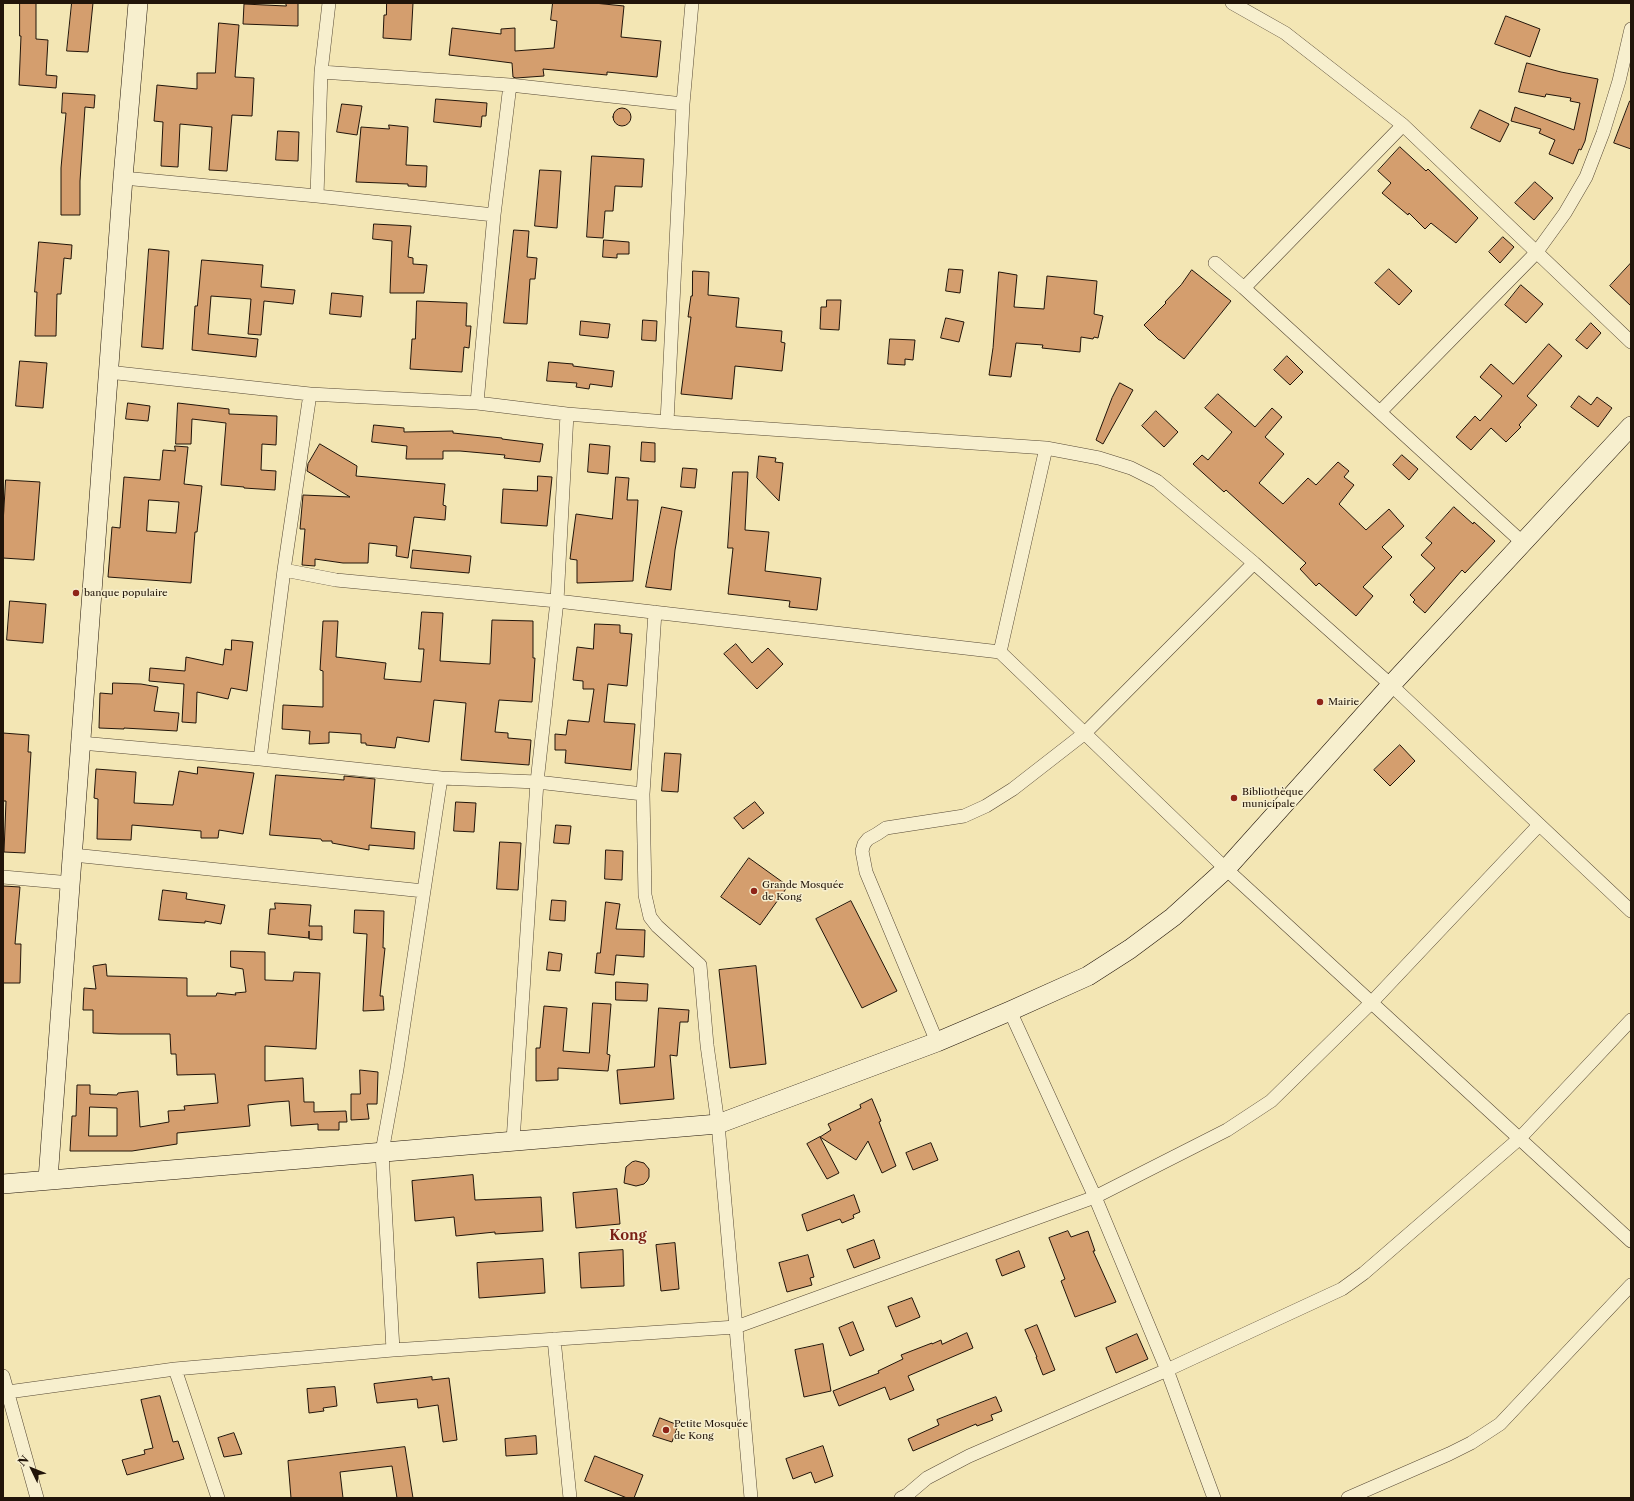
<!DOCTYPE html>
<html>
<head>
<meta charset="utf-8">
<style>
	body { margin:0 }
	#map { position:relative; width:1634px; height:1501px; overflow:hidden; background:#f3e6b4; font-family:"Libre Caslon Text",serif }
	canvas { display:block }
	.frame { position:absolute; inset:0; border:4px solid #211409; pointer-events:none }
	.north { position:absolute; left:12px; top:1449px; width:40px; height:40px; -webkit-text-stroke:3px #f7efce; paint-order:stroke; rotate:313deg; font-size:11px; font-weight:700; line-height:16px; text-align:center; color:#211409 }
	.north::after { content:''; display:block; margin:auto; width:14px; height:18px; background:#211409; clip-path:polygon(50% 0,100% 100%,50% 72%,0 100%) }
</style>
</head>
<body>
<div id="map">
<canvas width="1634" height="1501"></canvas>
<div class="frame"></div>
<div class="north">N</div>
</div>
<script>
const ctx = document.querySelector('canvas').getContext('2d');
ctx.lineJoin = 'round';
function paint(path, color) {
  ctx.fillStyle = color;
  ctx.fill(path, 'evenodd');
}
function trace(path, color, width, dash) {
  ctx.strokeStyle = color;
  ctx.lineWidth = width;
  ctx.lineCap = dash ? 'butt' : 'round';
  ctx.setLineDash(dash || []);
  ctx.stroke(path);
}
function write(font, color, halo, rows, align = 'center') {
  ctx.font = font + ' "Libre Caslon Text",serif';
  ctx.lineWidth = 3;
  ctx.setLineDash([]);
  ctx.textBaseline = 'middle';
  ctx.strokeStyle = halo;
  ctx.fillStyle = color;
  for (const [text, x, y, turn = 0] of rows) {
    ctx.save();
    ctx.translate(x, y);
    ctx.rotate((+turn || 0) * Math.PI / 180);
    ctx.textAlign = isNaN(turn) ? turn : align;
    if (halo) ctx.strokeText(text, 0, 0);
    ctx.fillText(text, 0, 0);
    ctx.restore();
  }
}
const building = new Path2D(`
	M20 3H36V39L48 40 46 75 57 76 56 88 19 85 21 36H20Z
	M72 3H93L88 52 67 51Z
	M286 3H298V26L243 24 244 4 286 6Z
	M387 3H413L411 40 383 38 384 15H386Z
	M553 3H594L624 6 621 37 661 41 657 77 607 72V75L543 69 544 76 516 78 513 77 512 63 449 55 452 28 501 34V29L515 28V51L554 48 557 21 551 20Z
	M1506 16 1540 29 1530 57 1495 44Z
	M219 23 239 25 235 77 254 78 252 116 232 115 227 171 209 170 212 127 180 124 178 167 161 166 163 122 154 121 157 85 197 89V73H215Z
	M1527 63 1561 72 1598 79 1585 141 1581 150 1579 149 1573 164 1549 154 1555 140 1539 133 1541 129 1511 121 1515 107 1574 130 1580 103 1570 101 1571 98 1546 94 1545 97 1519 92Z
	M63 93 95 95 94 108 85 107 80 181V215H61V168L66 113H62Z
	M436 99 487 103 486 116H482L481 127 434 122Z
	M1630 101H1631V149L1614 143Z
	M342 104 362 106 357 135 337 132Z
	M613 117a9 9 0 1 1 18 0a9 9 0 1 1-18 0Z
	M1480 110 1509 124 1500 142 1471 128Z
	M389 125 408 127 406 165 427 166 426 187 408 186V184L356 182 361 127 389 129Z
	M278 131 299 132 298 161 276 160Z
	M1400 147 1426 171 1428 169 1478 218 1456 243 1431 223 1425 229 1409 213 1408 215 1382 193 1391 183 1378 171Z
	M592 156 644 159 642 187 615 186 613 211H605L603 238 587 237Z
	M540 170 561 171 557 228 535 226Z
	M1535 182 1553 198 1534 220 1515 203Z
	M374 224 411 226 408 257 413 258V264L427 265 424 293H390L392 241 373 239Z
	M514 230 529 231 527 257 537 258 535 279H530L527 324 504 323Z
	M1503 237 1514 247 1500 263 1489 252Z
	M604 240 629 242V254H617V258L603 257Z
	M39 242 72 245 71 259 64 258 61 294H57L56 336H35L37 292H35Z
	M149 249 169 251 163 349 142 347Z
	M202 260 263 265 261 287 295 290 293 304 264 301 261 335 248 334 251 299 211 296 208 334 258 339 256 357 192 350 195 306H197Z
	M1631 263V306L1610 286Z
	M949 269 963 270 960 293 946 291Z
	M1389 269 1412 291 1399 305 1375 283Z
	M1192 270 1231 301 1184 359 1160 340H1159L1144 325 1166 303 1165 302 1181 285Z
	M693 271 709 272 708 295 739 298 736 327 782 331 781 342 785 343 782 371 735 366 732 399 681 394 691 317H688L691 296H692Z
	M999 272 1017 275 1014 307 1044 309 1047 276 1097 281 1094 314 1103 316 1098 338 1094 337 1093 339 1081 337 1080 352 1042 348 1043 345 1016 343 1011 377 989 375 993 348Z
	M1521 285 1543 304 1526 323 1505 305Z
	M332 293 363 296 361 317 330 314Z
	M827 300H841L839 330 820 329 821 307H826Z
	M417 301 467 303 466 326H471L469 348 464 347 462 372 410 369 412 339H415Z
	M946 318 964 322 959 342 941 338Z
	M643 320 657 321 656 341 642 340Z
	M581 321 610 324 608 338 580 335Z
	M1591 323 1601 333 1587 349 1576 340Z
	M890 339 915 340 913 360 905 359V365L888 364Z
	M1549 344 1562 356 1527 396 1537 405 1519 425 1521 427 1506 442 1491 428 1471 450 1456 437 1475 416 1480 421 1502 396 1480 377 1491 364 1513 384Z
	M1287 356 1303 372 1290 385 1274 370Z
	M20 361 47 363 43 408 16 406Z
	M549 362 573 364V366L614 371 612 387 590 384 589 389 576 387 577 383 547 381Z
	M1120 383 1133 390 1103 444 1096 440 1112 398Z
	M1218 394 1255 427 1272 408 1282 417 1265 437 1284 454 1259 483 1283 504 1308 478 1316 485 1338 462 1349 471 1344 477 1354 485 1339 504 1366 530 1389 509 1404 526 1382 547 1392 557 1363 587 1373 596 1356 616 1319 583 1316 586 1300 569 1306 563 1226 490 1224 492 1193 464 1202 455 1208 460 1232 432 1205 408Z
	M1579 396 1591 405 1597 397 1612 408 1598 427 1571 407Z
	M128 403 150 406 148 421 126 419Z
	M178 403 229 409V414L277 416 276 445 262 444 261 470 276 471 275 490 244 488V487L221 485 226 423 192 419 191 444H176Z
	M1156 411 1178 432 1164 447 1142 426Z
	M374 425 404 428V432L453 431V433L502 438V439L543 444 540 462 504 458 505 455 460 451H443V459H406L407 446 372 442Z
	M642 442 655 443V462L641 461Z
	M320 444 357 466 356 476 445 484 443 505 446 506 445 520 414 517 408 558 396 556 397 546 369 543 368 563H343L315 559V566L302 565 305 529H300L303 495 350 497 307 471 308 464Z
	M590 444 610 446 608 474 588 472Z
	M175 446 188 447 184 484 202 486 197 532H195L191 583 108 577 112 527 120 528 124 477 160 480 163 450 175 451ZM149 500 179 502 176 533 147 531Z
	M1402 455 1418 469 1409 480 1393 465Z
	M759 456 776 458 775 462 783 463 779 501 757 478Z
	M683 468 697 469 695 488 681 487Z
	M733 472H748L745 530 769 532 765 571 821 578 817 610 789 607 790 601 728 594 733 548H728Z
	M538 476 552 477 547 526 501 523 503 489 537 491Z
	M616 477 629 478 627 500H638L633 581 577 583V560L570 559 576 514 612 519Z
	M6 480 40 482 34 560 3 558V524Z
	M662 507 682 511 675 550 671 590 646 587Z
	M1454 507 1473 524 1474 522 1495 541 1465 573 1462 570 1425 613 1413 602 1415 600 1410 595 1435 568 1421 555 1432 543 1426 538Z
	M413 550 471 556 469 573 411 568Z
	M10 601 46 604 43 643 7 640Z
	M422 612 443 613 440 661 490 664 492 620 533 621V658H535L532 702 499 700 495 732 508 733V738L531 740 529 765 461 760 466 703 434 700 429 742 397 737 395 748 366 745V743H361V734L329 732V743L309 744 310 731 282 729 283 705 323 707V671L320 670 323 621H338L336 657 386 663 384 679 421 682 424 649H419Z
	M595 624 620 625V633L632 634 627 686 608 684 604 722 635 724 631 770 565 763 566 750H555V734L566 735 568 720 589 722 594 689H583V681L573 680 577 647 593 649Z
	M232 640 253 642 247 691 231 688 228 699 197 692 196 723 182 722 184 684 149 681 150 668 185 671 186 657 223 665 225 649 231 650Z
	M736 644 752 663 768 648 783 664 757 689 724 654Z
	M113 683 141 684 158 687 154 711 179 713 177 731 124 728V729L99 728 100 693 112 694Z
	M3 733 29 735 28 752H31L25 853 4 852 6 801H3Z
	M1400 745 1415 761 1390 786 1374 770Z
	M665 753 681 754 678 792 662 791Z
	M198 767 254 773 243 834 219 830 218 838H201V831L132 825 131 840 97 839 98 799 94 798 96 769 136 772 134 803 173 805 179 771 197 774Z
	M276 775 344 780V776L375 779 371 828 415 832 414 849 369 845V850L332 843V841H322L321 839 270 835Z
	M456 802 476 803 474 832 454 831Z
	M755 802 764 813 743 829 734 818Z
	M556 825 571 826 569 844 554 843Z
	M500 842 521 843 518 890 497 889Z
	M606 850 623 851 622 880 605 879Z
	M749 858 788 886 760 925 721 897Z
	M3 886 20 887 15 944H21L20 983H3Z
	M163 890 187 893 186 899 225 905 221 924 205 921V923L159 920Z
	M552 900 566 901 565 921 550 920Z
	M851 901 897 991 862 1008 816 919Z
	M606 902 620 904 616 929 645 930 644 957 616 955 614 975 595 973 597 953H600Z
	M275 903 311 905 309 926H322V940L309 939V931V938L268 934 270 909H275Z
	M355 910 384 911 383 948H385L380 996H383L384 1010 363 1011 367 934 354 933Z
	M231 951 265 952V980L293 981 294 972 320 973 316 1049 265 1046V1081L303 1078 304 1102H314V1112L346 1111 347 1122H339V1130H318V1124L291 1126 289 1101 275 1102 248 1105 250 1126 177 1133V1144L132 1151H70L72 1116H76L77 1085H90V1094L117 1095 118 1093 138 1091 140 1127 169 1122 168 1111 185 1110 184 1106 218 1103 215 1074 177 1075 176 1054H171L170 1034H119L93 1033V1010H83L84 988 96 989 93 966 106 964 107 976 187 978V996H216L217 993 236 995 235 993 246 992 243 969 231 967ZM90 1107 117 1108V1136H89Z
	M549 952 562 954 560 971 547 970Z
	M756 966 766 1064 730 1068 719 970Z
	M616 982 648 984 647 1001 616 1000Z
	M593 1003 611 1004 607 1054 610 1055 608 1071 558 1068V1080L536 1081V1048H540L544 1006 567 1008 563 1051 589 1053Z
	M659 1008 689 1010 688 1022H680L677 1056 670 1055 674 1099 620 1104 617 1070 654 1067Z
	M360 1070 378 1072 377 1104H367L369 1119 351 1120V1094H360Z
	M872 1099 881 1121 879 1122 896 1166 882 1173 868 1141 856 1160 820 1137 831 1130 828 1124 861 1108 860 1105Z
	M820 1137 839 1173 827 1179 807 1144Z
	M931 1143 938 1160 913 1170 906 1153Z
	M636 1161 644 1163 649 1169V1177L647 1181 644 1184 636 1186 624 1183 626 1167 632 1162Z
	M473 1175 475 1200 541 1197 543 1231 495 1234V1232L456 1236 454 1217 415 1221 412 1181Z
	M617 1189 620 1224 576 1228 573 1193Z
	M854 1195 860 1212 853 1215 854 1218 842 1223 840 1219 807 1231 802 1215Z
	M1068 1231 1071 1237 1088 1231 1095 1251H1093L1116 1302 1075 1317 1061 1281 1065 1279 1049 1238Z
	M874 1240 880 1258 854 1268 847 1250Z
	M675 1243 679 1289 661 1291 656 1245Z
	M623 1250 624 1286 581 1288 579 1253Z
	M1019 1251 1025 1267 1002 1276 996 1260Z
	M808 1255 814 1277 810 1278 812 1285 787 1292 779 1263Z
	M543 1259 545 1293 479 1298 477 1263Z
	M912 1298 920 1317 896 1327 888 1307Z
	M853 1322 864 1350 850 1356 839 1328Z
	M1037 1325 1055 1370 1043 1375 1036 1357H1037L1025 1330Z
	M967 1333 973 1348 908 1376 914 1390 890 1400 885 1387 839 1406 833 1391 879 1373 878 1371 903 1359 901 1355 932 1343V1344L941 1340 942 1344Z
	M1137 1334 1148 1359 1116 1373 1106 1348Z
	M823 1344 831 1391 804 1397 795 1350Z
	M432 1377V1380L449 1378 457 1440 443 1442 438 1405 418 1408 417 1399 377 1403 374 1384Z
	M335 1387 337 1406 323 1408 324 1411 309 1413 307 1389Z
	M160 1396 173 1442 178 1441 184 1459 127 1475 122 1460 145 1454 144 1450 153 1448 141 1400Z
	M996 1397 1002 1411 991 1415 993 1420 977 1426 976 1424 913 1451 908 1439 939 1425 937 1420Z
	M660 1418 678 1425 672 1442 653 1436Z
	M234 1433 242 1454 224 1457 218 1438Z
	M536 1436 537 1454 506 1456 505 1439Z
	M823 1446 833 1476 815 1483 811 1472 793 1479 786 1459Z
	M405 1447 413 1498H397L392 1466 340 1472 343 1498H291L288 1461Z
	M595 1456 643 1475 634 1498H627L585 1481Z`);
paint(building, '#d49e6e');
trace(building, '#211409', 1);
const minor = new Path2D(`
	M329 3 321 72 317 196 494 215 477 403
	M1232 3 1285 33 1403 125 1631 342
	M321 72 510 85 683 104
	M123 178 317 196
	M494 215 510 85
	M1215 263 1244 288 1523 543
	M1244 288 1403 125
	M108 372 310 394 477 403 567 414 667 422 1046 448 1099 458 1131 468 1157 481 1254 563 1391 685 1631 911
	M1380 412 1536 253 1565 213 1586 177 1603 133 1619 81 1631 29
	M667 422 683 104 692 3
	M284 570 336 580 557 601 1000 652 1226 869 1631 1241
	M655 612 643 794 645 895 650 917 657 926 700 965 707 1045 718 1124 751 1498
	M1000 652 1046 448
	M81 743 260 759 441 778 537 782 643 794
	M260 759 284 570 310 394
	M73 855 424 891
	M3 877 71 883
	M1010 1011 1095 1197 1167 1370 1214 1498
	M937 1042 866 872 862 851 864 844 868 839 877 834 886 828 964 816 986 806 1013 789 1085 733 1254 563
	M513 1141 537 782 557 601 567 414
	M554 1339 570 1498
	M393 1350 382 1152 397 1069 441 778
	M175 1369 218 1498
	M3 1376 37 1498
	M8 1392 175 1369 393 1350 736 1327 1095 1197 1227 1130 1271 1101 1372 1002 1539 825
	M901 1498 907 1495 927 1478 969 1456 1167 1370 1342 1289 1364 1273 1520 1138 1631 1020
	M1348 1498 1449 1454 1471 1443 1500 1424 1631 1285`);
const secondary = new Path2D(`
	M48 1179 123 178 138 3
	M3 1184 718 1124 937 1042 1010 1011 1088 976 1130 949 1173 917 1226 869 1391 685 1631 426`);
trace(minor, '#564834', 14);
trace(secondary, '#211409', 20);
trace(minor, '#f7efce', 13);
trace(secondary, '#f7efce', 19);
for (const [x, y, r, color] of [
	[76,593,4,"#8f2418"],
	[1320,702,4,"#8f2418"],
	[1234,798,4,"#8f2418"],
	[754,891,4,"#8f2418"],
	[666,1430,4,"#8f2418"]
]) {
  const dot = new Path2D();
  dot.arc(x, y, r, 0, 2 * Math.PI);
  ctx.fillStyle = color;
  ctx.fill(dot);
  trace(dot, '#f7efce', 1.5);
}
write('10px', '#211409', '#f7efce', [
	["banque populaire",84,593],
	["Mairie",1328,702],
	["Bibliothèque",1242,792],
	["municipale",1242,804],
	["Grande Mosquée",762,885],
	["de Kong",762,897],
	["Petite Mosquée",674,1424],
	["de Kong",674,1436]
], 'left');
write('bold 14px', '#7a1f14', '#f7efce', [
	["Kong",628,1236]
]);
</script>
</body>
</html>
